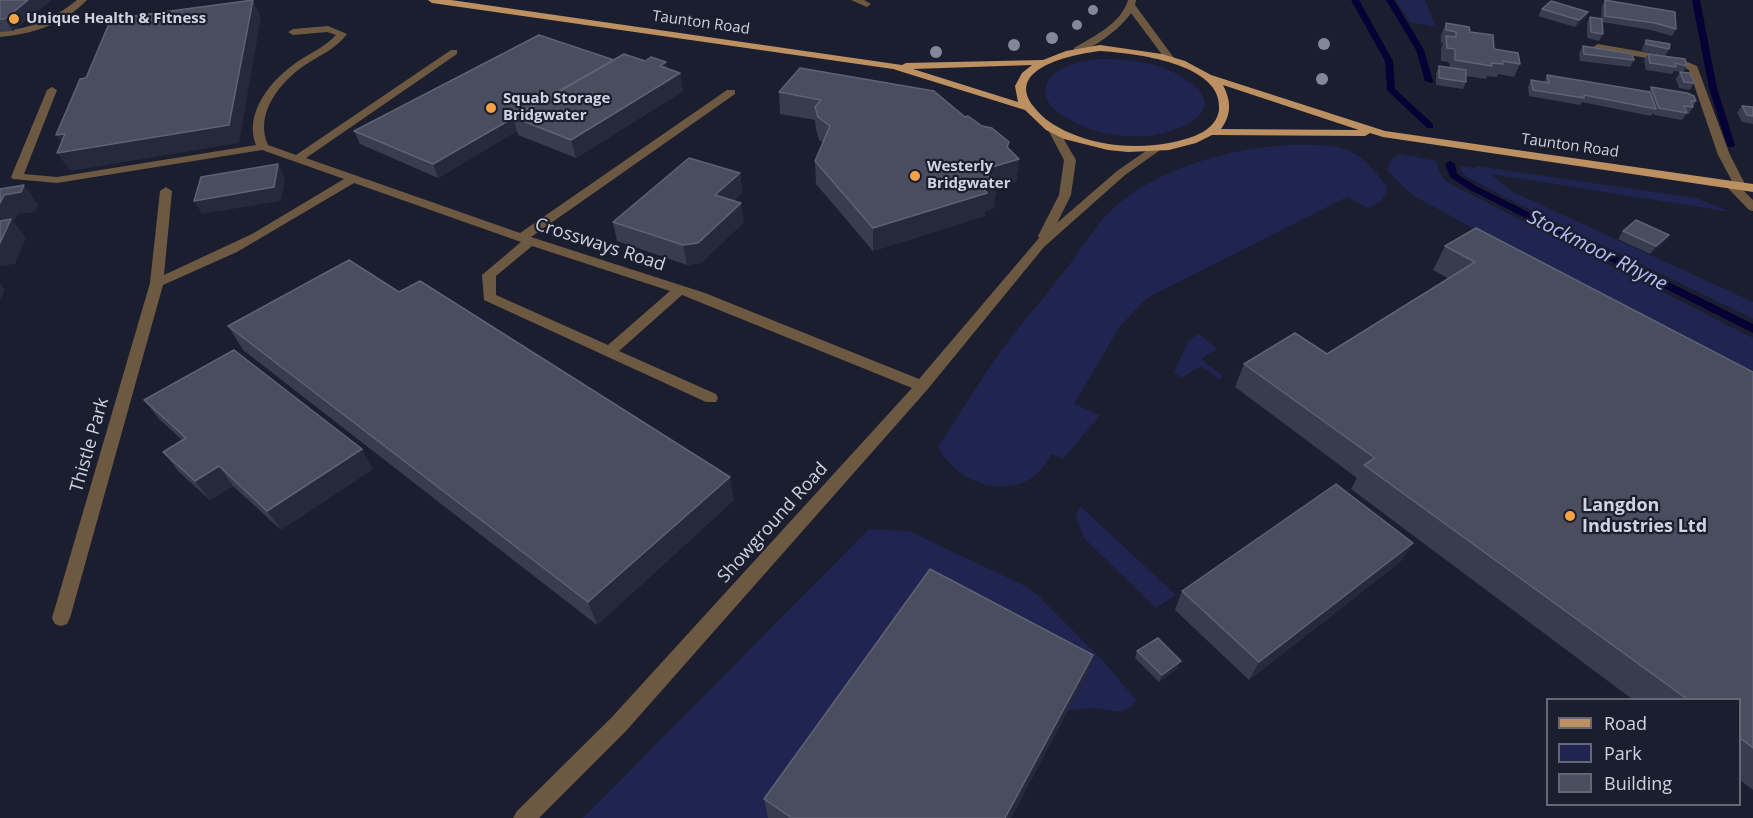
<!DOCTYPE html>
<html>
<head>
<meta charset="utf-8">
<style>
	body { margin:0 }
	#map { position:relative; width:1753px; height:818px; overflow:hidden; background:#1a1e2f; font-family:"Open Sans",sans-serif }
	canvas { display:block }
	.legend { position:absolute; left:1546px; top:698px; width:195px; height:108px; box-sizing:border-box; background:#1a1e2f; border:2px solid #636776; margin:0; padding:8px 10px; list-style:none; font-size:18px; color:#d1d4e0 }
	.legend li { display:flex; align-items:center; gap:12px; height:30px }
	.legend b { width:30px; border:2px solid #636776 }
</style>
</head>
<body>
<div id="map">
<canvas width="1753" height="818"></canvas>
<ul class="legend">
<li><b style="height:8px;background:#bc9061"></b>Road</li>
<li><b style="height:16px;background:#202450"></b>Park</li>
<li><b style="height:16px;background:#494d5e"></b>Building</li>
</ul>
</div>
<script>
const ctx = document.querySelector('canvas').getContext('2d');
ctx.lineJoin = 'round';
function paint(path, color) {
  ctx.fillStyle = color;
  ctx.fill(path, 'evenodd');
}
function trace(path, color, width, dash) {
  ctx.strokeStyle = color;
  ctx.lineWidth = width;
  ctx.lineCap = dash ? 'butt' : 'round';
  ctx.setLineDash(dash || []);
  ctx.stroke(path);
}
function write(font, color, halo, rows, align = 'center') {
  ctx.font = font + ' "Open Sans",sans-serif';
  ctx.lineWidth = 4.5;
  ctx.setLineDash([]);
  ctx.textBaseline = 'middle';
  ctx.strokeStyle = halo;
  ctx.fillStyle = color;
  for (const [text, x, y, turn = 0] of rows) {
    ctx.save();
    ctx.translate(x, y);
    ctx.rotate((+turn || 0) * Math.PI / 180);
    ctx.textAlign = isNaN(turn) ? turn : align;
    if (halo) ctx.strokeText(text, 0, 0);
    ctx.fillText(text, 0, 0);
    ctx.restore();
  }
}
paint(new Path2D(`
	M1395 0H1425L1436 27 1410 22Z
	M1100 59C1132 59 1165 63 1191 83 1231 114 1171 135 1146 136 1116 138 1083 131 1059 113 1050 107 1043 97 1046 86 1052 65 1082 62 1100 59Z
	M1287 145C1340 145 1354 141 1387 187 1385 200 1379 203 1368 208L1347 197 1147 298 1120 326 1074 404 1100 415 1063 459 1052 454C1046 462 1040 473 1030 479 997 498 955 479 938 447 960 414 980 380 1003 348 1023 321 1046 296 1066 269 1085 245 1099 218 1124 199 1170 165 1231 149 1287 145Z
	M1400 154 1436 161 1440 173 1447 182 1753 338V380L1412 195 1387 170 1392 159Z
	M1461 166 1475 168 1476 166 1696 198 1731 212 1491 174 1511 191 1753 302V319L1504 197 1466 176 1460 170Z
	M1199 334 1217 349 1201 359 1223 376 1219 379 1201 366 1181 378 1174 372 1189 340Z
	M1080 506 1176 595 1156 608 1084 538 1076 517Z
	M869 529 909 531 1023 585 1038 595 1104 662 1136 700C1126 718 1110 709 1093 708 1085 708 1076 710 1068 711L1086 677 768 818H583Z`), '#202450');
paint(new Path2D(`
	M1351 0H1359L1393 61 1395 89 1433 124V128H1427L1387 90 1385 61Z
	M1386 0H1394L1424 50 1433 81 1432 83 1425 81 1416 50Z
	M1692 0H1700L1717 88 1735 145 1734 147H1728L1727 145 1709 88Z
	M1450 161 1455 164 1457 174 1476 186 1753 324V333L1470 190 1450 177 1445 164Z`), '#070035');
paint(new Path2D(`
	M77 0H87C64 24 33 34 0 37V31C31 29 53 19 77 0Z
	M851 0H864L871 4 867 7Z
	M1128 0H1136L1135 5 1174 58 1172 60H1166L1131 13C1123 26 1089 54 1074 52V48C1094 36 1121 24 1128 0Z
	M328 26 347 34C336 49 320 55 305 65 280 82 254 114 268 145L296 155 451 50H457V54L306 158 520 233 727 90H735V94L531 237 705 293 919 379 1039 238 1038 236 1059 195 1064 160 1047 128 1048 126H1056L1076 160 1071 195 1057 223 1117 171 1153 146 1157 145 1163 148 1125 175 1044 247 927 390 626 731 539 818H513L517 811 612 717 912 388 682 295 619 351 716 394 718 398 716 402H706L484 300 482 275 521 242 354 183 237 252 163 285 70 618 67 624 61 626 55 624 52 618 150 283 160 191 166 187 172 191 164 275 252 234 344 179 262 150 57 183 13 179 11 177 47 90 52 87 57 90 24 174 57 177 256 145C243 113 272 79 297 62 310 53 325 47 336 35L327 32 293 35 288 32 293 29ZM532 246 670 291 608 345 496 295V276Z
	M1598 44 1678 58 1697 66 1730 155 1746 186 1742 189 1753 200V211L1749 210 1724 184 1732 181 1718 155 1689 70 1675 63 1595 49 1593 47Z`), '#6d5842');
paint(new Path2D(`
	M428 0H451L902 65 906 63 1043 60 1066 51 1100 45 1162 54 1185 61 1211 75 1385 131 1753 184V192L1383 137 1370 133 1365 136 1212 135 1196 143 1169 150 1128 152 1108 150 1064 139 1046 130 1025 110 893 69 432 3ZM1100 51C1133 53 1224 63 1219 110 1216 131 1192 138 1174 142 1141 149 1101 147 1070 133 1056 127 1043 119 1034 107 1003 68 1074 54 1100 51ZM1032 65 1022 73 1015 86 1018 102 913 69ZM1223 85 1359 130 1221 129C1232 114 1231 101 1223 85Z`), '#bc9061');
ctx.fillStyle = '#838799';
for (const [x, y, r] of [
	[1093,10,5],
	[1077,25,5],
	[1052,38,6],
	[1324,44,6],
	[1014,45,6],
	[936,52,6],
	[1322,79,6]
]) {
  ctx.beginPath();
  ctx.arc(x, y, r, 0, 2 * Math.PI);
  ctx.fill();
}
paint(new Path2D(`
	M0 0H51L13 31 0 32Z
	M1605 0 1676 29 1672 36 1651 30 1602 22 1603 34 1599 41 1587 38V23L1590 17 1601 19 1602 6Z
	M1542 9 1588 12 1585 18 1575 27 1538 16Z
	M1446 23 1470 32 1494 49 1520 64 1514 77 1498 74 1497 77 1487 76 1486 79 1466 76V82L1463 89 1436 85V73L1439 66 1450 68 1449 62 1441 61V48L1443 43H1441V35Z
	M1646 40 1669 49 1665 56 1642 51 1643 46Z
	M1583 46 1634 60 1630 67 1580 61 1579 53Z
	M1648 54 1687 66 1683 72 1694 83 1690 90 1679 88 1676 79 1680 72H1682L1674 71 1672 74 1646 70 1644 60Z
	M614 60 666 62 667 68 680 73 683 91 576 158 518 135 517 131 438 178 360 144 354 131Z
	M1547 75 1649 92 1651 87 1696 101 1689 114H1686L1682 120 1654 115 1653 113 1651 116 1582 102 1580 105 1529 96 1528 87 1531 80 1544 82Z
	M779 92 965 117 1009 142 1008 149 1019 159 1016 182 996 188 994 208 985 211V216L873 251 816 184 815 161 823 143 819 140 816 129 815 120 780 114Z
	M1742 106 1753 107V124L1742 122 1737 113Z
	M740 173 742 192 733 201 744 222 701 263 687 265 617 241 613 222Z
	M1623 231 1669 235 1664 242 1650 254 1618 239Z
	M1445 246 1753 372V790L1740 780V699H1632L1351 489 1357 478 1235 387 1244 364 1327 354 1449 279 1433 270Z
	M399 292 734 500 597 625 243 350 228 326Z
	M144 400 373 469 281 530 233 486 210 500 179 472 163 452 182 440 159 419Z
	M1413 543 1400 562 1249 680 1175 610 1182 591Z
	M1137 651 1178 668 1159 682 1135 658Z
	M1093 655 1086 676 1011 818H768L764 799Z`), '#383c4e');
paint(new Path2D(`
	M28 0H51L13 31 5 19Z
	M253 0 261 17 239 143 70 171 57 153 67 151 56 135 65 134Z
	M1588 12 1585 18 1575 27 1579 20Z
	M666 62 669 80 680 73 683 91 576 158 571 140 660 66Z
	M513 118 517 131 438 178 433 164Z
	M1009 142 1007 163 1019 159 1016 182 996 188 994 208 985 211V216L873 251V228L982 170 1007 147Z
	M278 164 285 178 281 201 202 214 194 201Z
	M740 173 742 192 718 214 715 195Z
	M24 185 38 204 35 212 18 214 14 222 26 238 15 264 0 266V203L4 195Z
	M741 203 744 222 701 263 687 265 683 245Z
	M1669 235 1664 242 1650 254 1656 246Z
	M0 283 5 289 0 301Z
	M362 449 373 469 281 530 267 511Z
	M219 466 233 486 210 500 195 481Z
	M730 477 734 500 597 625 588 602Z
	M1413 543 1400 562 1249 680 1259 662Z
	M1093 655 1086 676 1011 818H1005Z
	M1181 661 1178 668 1159 682 1162 675Z`), '#25293b');
const building = new Path2D(`
	M0 0H28L5 19H0Z
	M253 0 229 125 57 153 65 134 56 135 80 79 86 78 111 19Z
	M1605 0 1675 12 1676 29 1655 23 1605 16Z
	M1551 1 1588 12 1579 20 1542 9Z
	M1590 17 1602 19 1603 34 1591 32Z
	M1446 23 1469 27 1470 32 1493 35 1494 49 1518 53 1520 64 1502 61 1503 64 1491 63 1492 66 1455 60V49L1447 48 1446 36 1456 37V32L1446 30Z
	M539 35 614 60 433 164 354 131Z
	M1646 40 1670 44 1669 49 1646 44Z
	M1583 46 1632 54 1634 60 1584 54Z
	M624 54 645 61 651 57 666 62 660 66 680 73 571 140 513 117Z
	M1648 54 1685 59 1687 66 1675 63 1676 67 1650 63Z
	M1439 66 1466 70V82L1439 78Z
	M800 68 934 91 965 117 968 116 982 126 992 128 1009 142 1007 147 1019 159 982 170 997 185 984 189 987 193 873 228 815 161 830 126 818 117 815 107 821 100 779 92Z
	M1680 72 1690 73 1694 83 1684 82Z
	M1547 75 1650 92 1656 109 1584 95V98L1533 90 1531 80 1549 83Z
	M1651 87 1687 93 1694 96 1696 101H1691L1693 107 1684 106 1687 113 1659 108Z
	M1742 106 1753 107V116L1747 115Z
	M689 158 740 173 715 195 741 203 698 243 683 245 613 222Z
	M278 164 274 187 194 201 201 177Z
	M24 185 21 192 4 195 0 203V189Z
	M11 219 0 243V221Z
	M1636 220 1669 235 1656 246 1623 231Z
	M1476 228 1753 372V748L1740 738V699H1687L1364 465 1375 458 1244 364 1295 333 1327 354 1475 262 1445 246Z
	M349 260 399 292 420 281 730 477 588 602 228 326Z
	M234 350 362 449 267 511 219 466 195 481 163 452 186 438 144 400Z
	M1336 484 1413 543 1259 662 1182 591Z
	M930 569 1093 655 1005 818H792L764 799Z
	M1158 638 1181 661 1162 675 1137 651Z`);
paint(building, '#494d5e');
trace(building, '#5e6272', 1.5);
for (const [x, y, r, color] of [
	[14,19,6,"#f4a344"],
	[491,108,6,"#f4a344"],
	[915,176,6,"#f4a344"],
	[1570,516,6,"#f4a344"]
]) {
  const dot = new Path2D();
  dot.arc(x, y, r, 0, 2 * Math.PI);
  ctx.fillStyle = color;
  ctx.fill(dot);
  trace(dot, '#1a1e2f', 2);
}
write('bold 15px', '#d1d4e0', '#1a1e2f', [
	["Unique Health & Fitness",26,19],
	["Squab Storage",503,99],
	["Bridgwater",503,116],
	["Westerly",927,167],
	["Bridgwater",927,184]
], 'left');
write('15px', '#d1d4e0', '#1a1e2f', [
	["Taunton Road",701,23,8],
	["Taunton Road",1570,146,8]
]);
write('18px', '#d1d4e0', '#1a1e2f', [
	["Crossways Road",600,245,18],
	["Thistle Park",90,445,-74],
	["Showground Road",773,523,-48]
]);
write('bold 18px', '#d1d4e0', '#1a1e2f', [
	["Langdon",1582,506],
	["Industries Ltd",1582,527]
], 'left');
write('italic 20px', '#b3bef4', '#1a1e2f', [
	["Stockmoor Rhyne",1597,251,27]
]);
</script>
</body>
</html>
